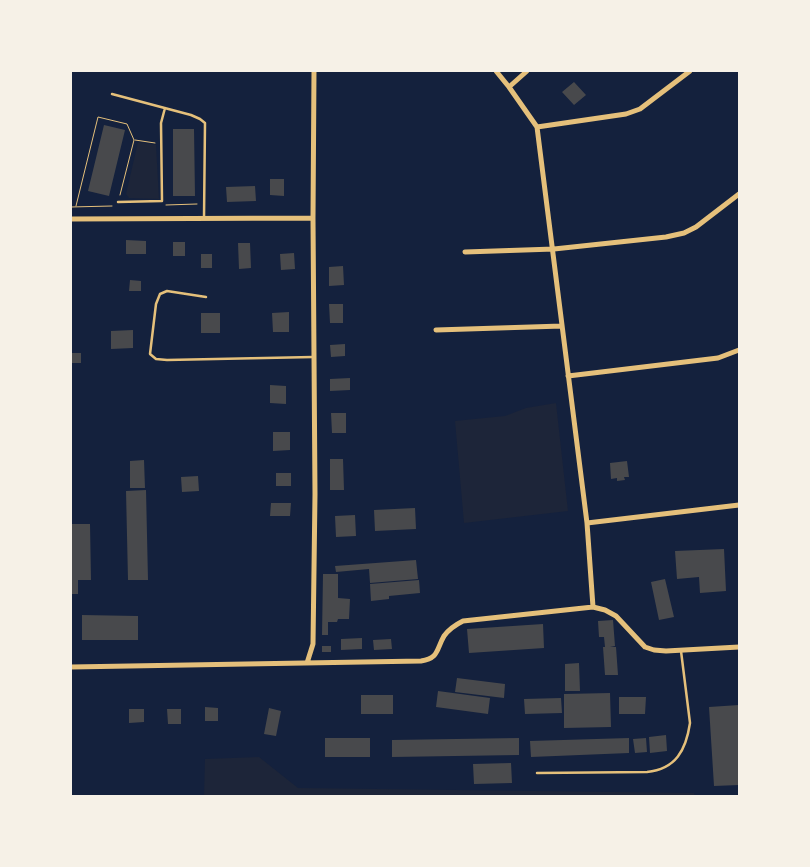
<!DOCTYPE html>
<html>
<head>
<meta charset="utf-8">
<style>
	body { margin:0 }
	#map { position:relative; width:810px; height:867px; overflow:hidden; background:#14213d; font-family:"Roboto Serif",serif }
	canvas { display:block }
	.frame { position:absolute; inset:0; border:72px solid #f6f1e7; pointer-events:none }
</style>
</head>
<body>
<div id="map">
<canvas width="810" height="867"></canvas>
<div class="frame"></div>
</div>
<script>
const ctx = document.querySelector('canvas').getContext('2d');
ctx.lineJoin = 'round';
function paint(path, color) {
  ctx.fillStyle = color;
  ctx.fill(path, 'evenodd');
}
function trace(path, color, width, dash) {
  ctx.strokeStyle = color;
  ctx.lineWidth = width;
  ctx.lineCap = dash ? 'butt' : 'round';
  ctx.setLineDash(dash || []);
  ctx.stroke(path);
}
paint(new Path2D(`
	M138 142 156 145 159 199 129 198 126 194Z
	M556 403 568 511 464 523 455 421 505 416 526 408Z
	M259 757 298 788 694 793 695 796H204L205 759Z`), '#1d2539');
paint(new Path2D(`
	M574 82 586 95 574 105 562 92Z
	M104 125 125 130 109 196 88 191Z
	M173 129H194L195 196H173Z
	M270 179H284V196L270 195Z
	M255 186 256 201 227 202 226 187Z
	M126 240 146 241V254H126Z
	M173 242H185V256H173Z
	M238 243H250L251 268 239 269Z
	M294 253 295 269 281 270 280 254Z
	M201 254H212V268H201Z
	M343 266 344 285 329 286V267Z
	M130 280 141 281V291H129Z
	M329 304H343V323H330Z
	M289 312V332H273L272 313Z
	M201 313H220V333H201Z
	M133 330V348L111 349V331Z
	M345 344V356L331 357 330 345Z
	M71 353H81V363H71Z
	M350 378V390L330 391V379Z
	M270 385 286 386V404L270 403Z
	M331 413H346V433H332Z
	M273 432H290V450L273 451Z
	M330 459H343L344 490H330Z
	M144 460 145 488H130V461Z
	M627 461 629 477H624L625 480 617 481V478L611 479 610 463Z
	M276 473H291V486H276Z
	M198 476 199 491 182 492 181 477Z
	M146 490 148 580H128L126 491Z
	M271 503H291L290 516H270Z
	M415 508 416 529 375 531 374 510Z
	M355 515 356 536 336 537 335 516Z
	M71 524H90L91 580H78V594H71Z
	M724 549 726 591 700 593 699 577 677 579 675 551Z
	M416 560 418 579 370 583 369 569 336 572 335 566Z
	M323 574H338V598L350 599 349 619H338L337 622H328V635H322Z
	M665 579 674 617 659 620 651 582Z
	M419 580 420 593 389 596V599L371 601 370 584Z
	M82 615 138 616V640H82Z
	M613 620 615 646 610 647H616L618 675H605L603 647H605L604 637H599L598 621Z
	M543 624 544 648 469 653 467 629Z
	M362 638V649L341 650V639Z
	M391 639 392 649 374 650 373 640Z
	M322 646H331V652H322Z
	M579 663 580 691H565V664Z
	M457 678 505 684 504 698 455 692Z
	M438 691 490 698 488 714 436 707Z
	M610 693 611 727 564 728V694Z
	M361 695H393V714H361Z
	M619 697H646L645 714H619Z
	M561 698 562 713 525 714 524 699Z
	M739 705V785L714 786 709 707Z
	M205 707 218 708V721H205Z
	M269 708 281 711 276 736 264 734Z
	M129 709H144V722L129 723Z
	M167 709H181V724H168Z
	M666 735 667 751 650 753 649 737Z
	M325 738H370V757H325Z
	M519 738V755L392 757V740Z
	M629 738V753L531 757 530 741Z
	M646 738 647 752 635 753 633 739Z
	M511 763 512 783 474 784 473 764Z`), '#48494c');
trace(new Path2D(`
	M135 140 155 143
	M166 205 197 204
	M76 206 98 117 127 124 134 140 120 195
	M71 207 112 206`), '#e5c07b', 1);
trace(new Path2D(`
	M112 94 191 115 200 119 205 123 204 218
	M118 202 162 201 161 123 165 108
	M206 297 167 291 160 294 156 304 150 354 156 359 167 360 313 357
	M537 773 647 772C676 769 686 750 690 723L681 651`), '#e5c07b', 2.5);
trace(new Path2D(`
	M496 71 509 87 537 127 587 523 593 607
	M509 87 527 71
	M537 127 626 114 640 109 690 71
	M71 219 313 218
	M465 252 554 249 666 237 684 233 696 227 739 194
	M436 330 562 326
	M568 376 718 358 739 350
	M587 523 739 505
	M307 663 313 644 315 494 313 218 314 71
	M71 667 421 661C439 658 436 650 444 636 449 629 455 625 463 621L593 607 605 610 616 616 645 647 654 650 666 651 739 647`), '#e5c07b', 5);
</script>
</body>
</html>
